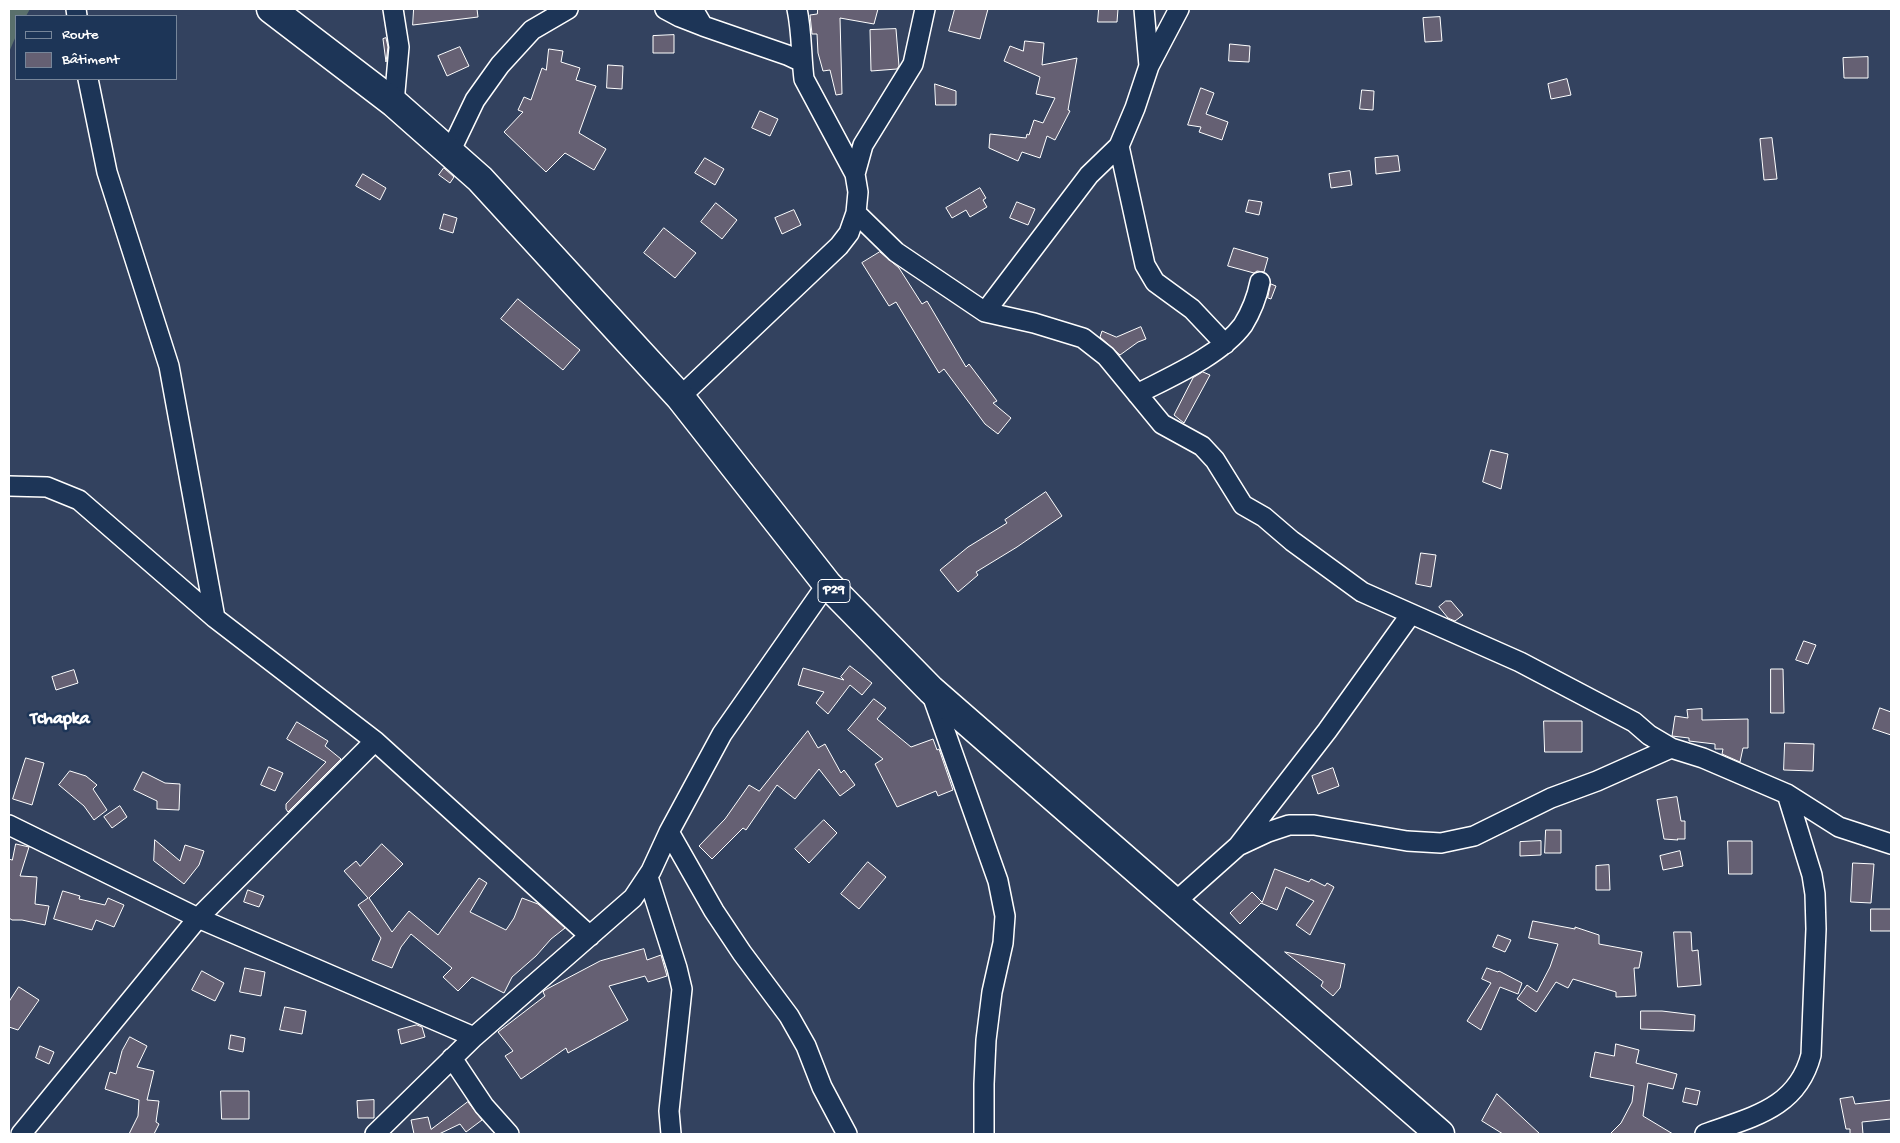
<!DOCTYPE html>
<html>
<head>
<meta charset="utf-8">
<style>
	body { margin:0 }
	#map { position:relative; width:1900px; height:1143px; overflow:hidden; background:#33425f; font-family:"Gochi Hand",sans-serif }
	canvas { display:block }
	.frame { position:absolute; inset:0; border:10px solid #fff; pointer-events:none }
	.legend { position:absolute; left:15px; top:15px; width:162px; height:65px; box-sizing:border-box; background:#1d3557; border:1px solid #77869a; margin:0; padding:6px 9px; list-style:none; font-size:15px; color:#fff }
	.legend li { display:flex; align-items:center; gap:10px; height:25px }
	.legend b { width:25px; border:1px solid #77869a }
</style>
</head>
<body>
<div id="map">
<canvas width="1900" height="1143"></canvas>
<div class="frame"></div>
<ul class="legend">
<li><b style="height:6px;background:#1d3557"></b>Route</li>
<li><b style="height:14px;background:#656073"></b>Bâtiment</li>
</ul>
</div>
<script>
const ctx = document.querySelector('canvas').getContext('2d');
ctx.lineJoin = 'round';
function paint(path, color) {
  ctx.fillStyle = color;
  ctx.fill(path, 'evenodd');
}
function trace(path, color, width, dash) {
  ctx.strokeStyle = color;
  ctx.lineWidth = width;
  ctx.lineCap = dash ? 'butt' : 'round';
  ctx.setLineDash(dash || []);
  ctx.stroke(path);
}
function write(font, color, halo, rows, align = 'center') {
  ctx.font = font + ' "Gochi Hand",sans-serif';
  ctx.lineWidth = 5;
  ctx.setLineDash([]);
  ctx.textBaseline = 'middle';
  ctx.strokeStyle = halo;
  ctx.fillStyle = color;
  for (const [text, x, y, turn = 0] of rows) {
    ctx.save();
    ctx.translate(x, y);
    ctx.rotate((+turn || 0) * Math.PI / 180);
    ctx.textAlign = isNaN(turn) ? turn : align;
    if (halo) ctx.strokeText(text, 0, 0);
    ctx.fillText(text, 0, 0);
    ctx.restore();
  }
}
paint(new Path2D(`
	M9 9H30L26 16H16V36L9 52Z`), '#5a706c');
const building = new Path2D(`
	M414 9H477L478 17 413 25Z
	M818 9H878L874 24 840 18 842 94 836 95 830 70 823 71 818 53 817 34H812L810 15 817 14Z
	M955 9H988L980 39 949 31Z
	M1099 9H1118L1117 22H1098Z
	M1440 17 1442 41 1425 42 1423 18Z
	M896 29 899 66 897 69 871 71 870 30Z
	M674 35V53H653V36Z
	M386 38 388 47 386 62 383 39Z
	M1025 41 1044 43 1042 65 1077 58 1068 110 1070 111 1055 140 1047 136 1040 158 1022 152 1018 161 989 148 990 134 1026 138 1027 134 1029 135 1034 120 1043 123 1055 98 1036 94 1040 77 1004 61 1010 46 1023 51Z
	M1230 44 1250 46 1249 62 1229 61Z
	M460 47 469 66 447 76 438 56Z
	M549 49 563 51 561 62 580 68 576 80 596 86 579 133 606 149 594 170 565 153 546 172 504 132 523 112 518 110 524 97 531 100 542 68 546 70Z
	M1868 57V78H1844L1843 58Z
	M608 65 623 66 622 89 607 88Z
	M1567 79 1571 95 1551 99 1548 84Z
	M935 84 956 91V105H936Z
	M1201 88 1214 93 1206 114 1228 122 1222 140 1199 132 1201 127 1188 125Z
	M1362 90 1374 91 1373 110 1360 109Z
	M760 111 778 119 770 136 752 128Z
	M1772 138 1777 179 1764 180 1760 139Z
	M1398 156 1400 171 1376 174 1375 158Z
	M705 158 724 169 715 185 695 173Z
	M444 168 454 177 450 183 439 175Z
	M1350 171 1352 185 1331 188 1329 174Z
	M363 174 386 188 380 200 356 186Z
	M980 188 986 198 983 200 987 207 970 217 966 210 952 218 946 208Z
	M1249 200 1262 202 1259 215 1246 212Z
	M1017 202 1035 209 1028 225 1010 218Z
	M716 203 737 220 722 239 701 222Z
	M794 210 801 225 782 234 775 218Z
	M444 214 457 218 453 233 440 229Z
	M664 228 696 253 675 278 644 253Z
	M1234 248 1268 258 1264 272 1257 271 1254 273 1228 266Z
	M880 252 899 268 922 304 927 301 966 367 969 364 997 401 993 403 1011 418 998 434 985 424 944 369 939 373 896 302 889 306 862 263Z
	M1271 284 1276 286 1271 299 1268 298Z
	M518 299 580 350 563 370 501 319Z
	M1141 327 1146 339 1138 342 1120 355 1100 337 1102 331 1116 337Z
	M1203 372 1210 375 1184 423 1174 415 1193 378Z
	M1491 450 1508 454 1501 489 1483 482Z
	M1046 492 1062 516 1017 547 976 572 978 575 958 592 940 570 968 547 1007 523 1005 520Z
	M1421 553 1436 555 1431 587 1416 584Z
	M1446 601H1451L1463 615 1455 621 1448 618 1439 607Z
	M1804 641 1816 645 1808 664 1796 660Z
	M850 666 872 683 862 695 850 685 828 714 816 703 824 692 798 685 803 668 844 680 841 677Z
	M1771 669H1783L1784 713H1771Z
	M74 670 78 683 56 690 52 677Z
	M874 699 886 708 877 719 911 747 933 739 937 750 939 749 953 790 938 796 936 791 897 807 875 764 883 759 848 730Z
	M1880 708 1891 712V735L1873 729Z
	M1702 709V720L1748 719V748H1743L1740 762 1722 754 1723 749H1715V744L1689 741V738L1672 736 1675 716 1688 718 1687 710Z
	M1544 721H1582V752H1545Z
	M297 722 328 741 325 746 341 759 288 812 286 809V804L326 762 287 739Z
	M808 731 818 748 825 744 841 773 844 770 855 785 840 796 819 769 795 799 777 785 746 830 743 828 712 859 699 846 725 819 749 785 759 791Z
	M1785 743 1814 744 1813 771 1784 770Z
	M26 758 44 763 32 805 13 799Z
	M269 767 283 773 275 791 261 785Z
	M1333 768 1339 786 1318 794 1312 776Z
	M70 771 86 776 97 785 93 789 107 810 94 820 84 806 59 785Z
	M143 772 165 783 180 784 179 810 157 809V801L134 790Z
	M1677 797 1681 821H1685V839H1677L1678 840 1664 839 1657 800Z
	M120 806 127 817 112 828 104 817Z
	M824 820 837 833 809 863 795 849Z
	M1546 830H1561V853H1545Z
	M155 840 180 861 185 845 204 851 199 865 184 884 154 861Z
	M1541 841V855L1520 856V842Z
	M1728 841H1752V874H1729Z
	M16 844 29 847 20 876 37 877 35 904 49 906 45 925 22 920H12L9 918V859L12 860Z
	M382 844 403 864 369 898 392 932 409 911 438 935 479 878 487 883 470 912 506 930 514 918 522 898 538 904 565 928 551 939 536 956 512 977 504 993 472 977 458 991 443 977 452 968 411 934 401 947 392 968 372 960 381 938 358 905 368 898 344 871 356 861 360 866Z
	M1680 851 1683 866 1663 870 1660 856Z
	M868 862 886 877 859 909 841 894Z
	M1853 863 1874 864 1871 903 1851 902Z
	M1609 865 1610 890H1596V866Z
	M1275 869 1309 882 1311 879 1325 886 1327 883 1334 887 1310 935 1296 925 1314 901 1286 887 1277 910 1261 903 1240 924 1230 913 1252 892 1262 902Z
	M248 890 264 896 259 907 244 902Z
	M63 891 80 896 79 899 105 905 108 898 124 905 114 927 96 920 92 930 54 919Z
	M1871 909H1891V931H1871Z
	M1533 921 1575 929V927L1599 935V944L1642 952 1639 968H1634L1636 996 1616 997V992L1573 979 1568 988 1556 982 1536 1012 1517 999 1527 985 1537 992 1550 967 1558 944 1529 938Z
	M1674 932H1691L1692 951 1698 950 1701 985 1678 987Z
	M1498 935 1511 940 1505 952 1493 947Z
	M644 949 647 960 661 955 667 976 648 982 645 976 609 986 628 1020 568 1053 566 1048 521 1079 505 1056 513 1051 498 1032 545 996 543 992 545 990 600 961Z
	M1285 952 1345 964 1340 988 1333 996 1321 986 1323 982Z
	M245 968 265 972 261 996 240 992Z
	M1487 968 1498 972 1499 971 1522 983 1518 994 1500 987 1481 1030 1467 1021 1491 983 1482 979Z
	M202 971 224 983 215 1001 192 990Z
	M19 987 39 1000 18 1030 9 1027V1002Z
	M285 1007 306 1011 302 1034 280 1030Z
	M1641 1011H1662L1695 1015 1694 1031 1641 1029Z
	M417 1025 422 1027 425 1037 401 1044 398 1030Z
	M231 1035 245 1038 243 1052 229 1049Z
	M130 1037 147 1046 137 1067 154 1071 147 1100 159 1101 156 1122 159 1124 154 1134H129L138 1116 139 1100 105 1089 110 1072 116 1074 122 1051Z
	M1616 1044 1639 1050 1636 1063 1677 1074 1673 1089 1648 1083 1643 1116 1673 1134H1610L1621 1123 1632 1102 1634 1086 1590 1077 1595 1052 1614 1056Z
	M40 1046 54 1052 49 1064 36 1058Z
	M1686 1088 1700 1091 1697 1105 1683 1102Z
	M221 1091H249V1119H222Z
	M1497 1094 1540 1134H1503L1482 1121Z
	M1853 1097 1855 1104 1891 1100V1119L1862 1122 1863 1134H1850V1129H1846L1840 1099Z
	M374 1100V1118H358L357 1101Z
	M468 1102 482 1120 466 1132 460 1124 439 1134H414L411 1120 428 1117 431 1129Z`);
paint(building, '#656073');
trace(building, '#fff', 1);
const minor = new Path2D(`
	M76 9 77 16
	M393 9 399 47 394 103
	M665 9 680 17 703 26
	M693 9 703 26 787 55 802 62
	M1144 9 1149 66
	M88 79 107 172 169 366 215 618
	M1119 146 1145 265 1155 282 1192 309 1225 344
	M450 152 475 100 500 65 532 30 568 9
	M855 174 863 145 913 64 925 9
	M856 213 896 252 985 312 1034 323 1083 338 1106 356 1162 424 1202 446 1215 460 1243 505 1264 517 1292 541 1362 592 1520 662 1634 722 1649 735 1671 748 1703 758 1787 794 1839 827 1891 844
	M985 312 1089 175 1119 146 1135 108 1149 66 1179 9
	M1137 394C1170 377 1221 355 1243 325 1251 312 1257 297 1260 282
	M680 397 839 246 849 233 856 213 858 192 855 174 804 79C801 55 802 32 797 9
	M9 486 47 487 79 500 215 618 375 741 590 936
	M931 692 998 881 1005 916 1003 943 992 992 986 1040 984 1084V1134
	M9 825 198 918 474 1037
	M669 832 714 911 742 953 789 1016 806 1046 822 1087 847 1134
	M1238 846 1268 832 1289 825H1314L1407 841 1441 843 1474 836 1551 798 1597 781 1671 748
	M648 877 677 968 682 989 669 1111 671 1134
	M1174 903 1238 846 1327 731 1411 614
	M452 1058 484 1106 509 1134
	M21 1134 198 918 375 741
	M375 1134 474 1037 633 898 651 871 669 832 722 734 827 584
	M1705 1134C1751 1117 1797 1109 1811 1055L1816 929 1815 894 1812 875 1787 794`);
const primary = new Path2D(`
	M271 9 394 103 480 179 680 397 827 584 931 690 1440 1134`);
trace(minor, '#fff', 22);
trace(primary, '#fff', 31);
trace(minor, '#1d3557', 19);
trace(primary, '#1d3557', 28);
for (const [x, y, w] of [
	[834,591,32]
]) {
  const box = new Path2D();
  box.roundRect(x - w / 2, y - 11.5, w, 23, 4);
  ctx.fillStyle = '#1d3557';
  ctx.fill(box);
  trace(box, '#fff', 1);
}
write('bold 14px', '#fff', null, [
	["P29",834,591]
]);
write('bold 18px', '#fff', '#1d3557', [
	["Tchapka",60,720]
]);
</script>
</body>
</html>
